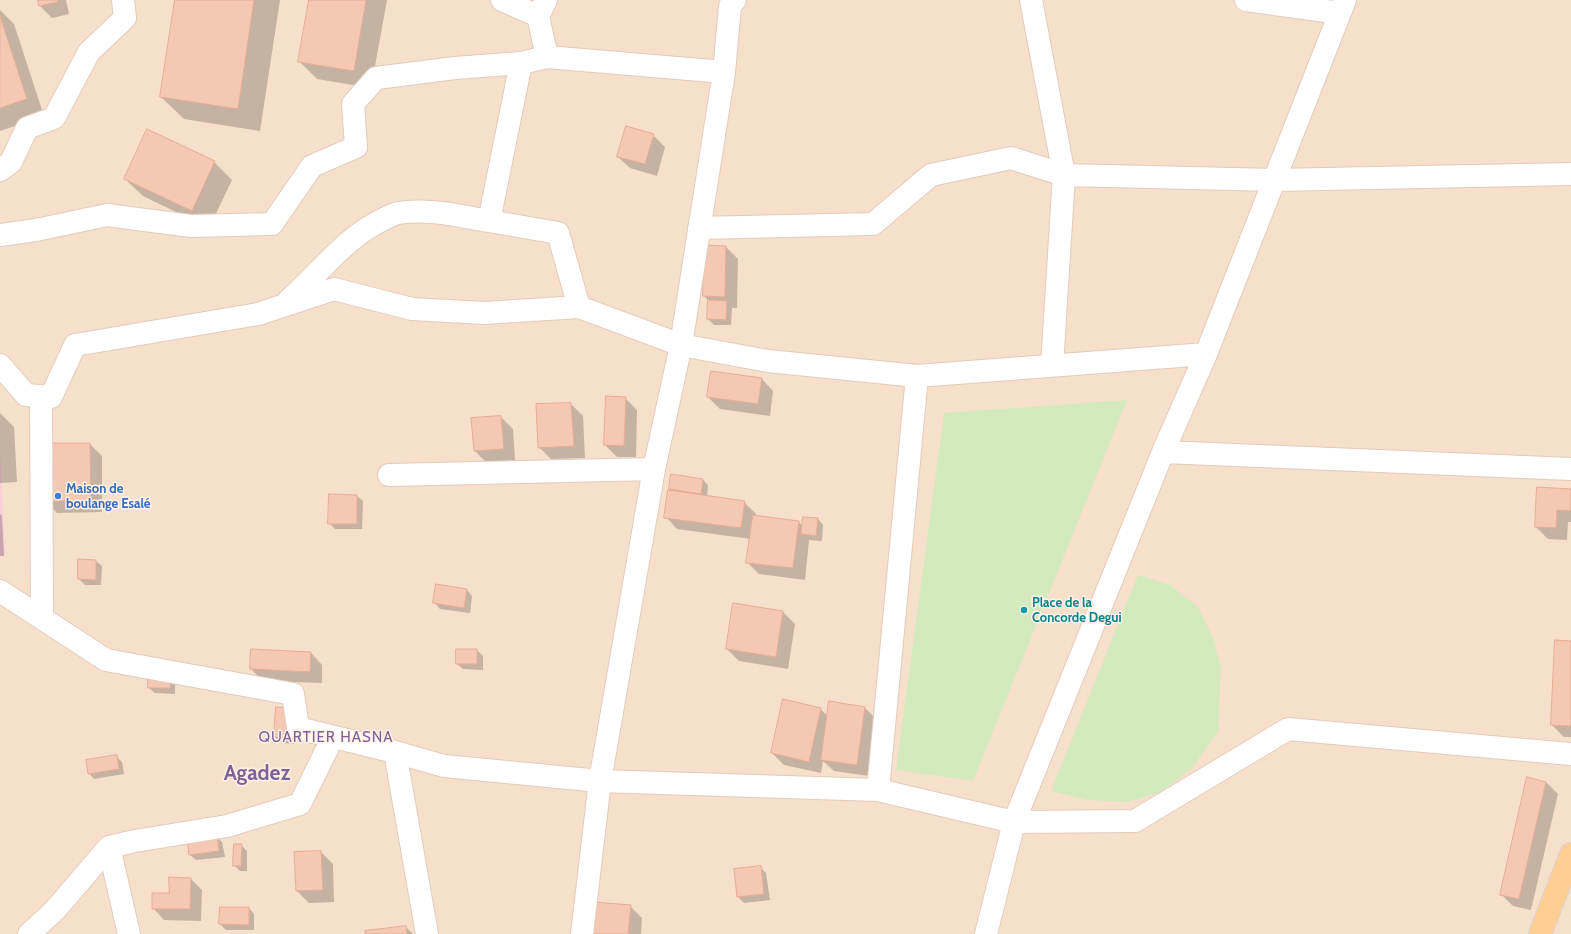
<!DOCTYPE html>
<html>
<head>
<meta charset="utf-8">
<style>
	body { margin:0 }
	canvas { display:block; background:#feeedd }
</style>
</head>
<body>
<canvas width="1571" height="934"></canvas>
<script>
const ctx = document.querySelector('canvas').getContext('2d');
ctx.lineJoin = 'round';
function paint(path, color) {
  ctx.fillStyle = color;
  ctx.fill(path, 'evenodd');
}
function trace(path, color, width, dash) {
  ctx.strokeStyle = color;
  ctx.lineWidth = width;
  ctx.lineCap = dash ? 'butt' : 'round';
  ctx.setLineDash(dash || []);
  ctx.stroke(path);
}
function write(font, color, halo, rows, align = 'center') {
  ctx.font = font + ' Cabin,sans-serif';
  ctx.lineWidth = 3;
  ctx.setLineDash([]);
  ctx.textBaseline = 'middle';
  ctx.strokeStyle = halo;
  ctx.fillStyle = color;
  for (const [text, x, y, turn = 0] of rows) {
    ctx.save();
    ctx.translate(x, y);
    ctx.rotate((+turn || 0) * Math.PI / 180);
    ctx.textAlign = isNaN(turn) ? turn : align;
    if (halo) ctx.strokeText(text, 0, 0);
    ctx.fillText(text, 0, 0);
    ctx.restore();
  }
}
paint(new Path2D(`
	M0 0H1571V934H0Z`), '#f6dfcb');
paint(new Path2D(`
	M0 448 5 556H0Z`), '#fcd0d9');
paint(new Path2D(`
	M1127 400 973 781 896 770 944 413Z
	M1138 575 1170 585 1198 607 1212 636 1221 667 1218 732 1191 769 1161 792 1128 802 1087 800 1051 791Z`), '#d3ebbc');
paint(new Path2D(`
	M39 0H66L69 14 52 18 40 6Z
	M176 0H280L260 131 184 119 161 97Z
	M310 0H387L371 88 317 79 299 61Z
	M0 10 14 24 44 116 0 131Z
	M653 135 665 147 657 176 630 168 618 157Z
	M214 162 232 180 209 228 143 196 125 179Z
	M705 246 726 247 738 259 737 308H732L731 325H714L708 319 709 301 704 296Z
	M762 379 773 391 770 416 720 409 708 397Z
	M625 398 637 410 636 457H617L605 445Z
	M571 404 583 416 585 458 551 459 539 447Z
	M0 413 14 427 17 482 0 483Z
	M501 417 513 429 515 460 487 463 475 451Z
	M90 444 102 456V512L57 513 45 501Z
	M703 480 708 485 707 497 744 502 756 514V517L798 522 803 526 818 519 823 525 822 541 809 540 805 580 759 574 747 562 751 539 677 529 666 517 673 492 670 489Z
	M1571 490V522H1568L1567 540 1548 539 1536 527Z
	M357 496 363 501 362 529H335L329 523Z
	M0 514 2 516 4 556H0Z
	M79 560 96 561 102 566 101 585H85L79 579Z
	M467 590 472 596 470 613 440 609 435 603Z
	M783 612 795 624 788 669 739 661 727 649Z
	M1571 642V737H1564L1552 725Z
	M457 650H477L483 656V670L463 669 457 664Z
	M311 653 322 665V683L263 681 251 669Z
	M175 680V694L155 693 149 688Z
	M865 708 877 720 869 776 834 771 823 761 821 773 784 765 772 753 820 709 828 716Z
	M297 714 295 744 281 743 275 737Z
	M116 756 122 762 124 774 94 779 89 773Z
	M1546 782 1558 794 1531 910 1513 906 1501 894Z
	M216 836 222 842 225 857 196 860 190 855Z
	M241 845 247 851V871H240L234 865Z
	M321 852 333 864 334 902 309 903 297 891Z
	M760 867 766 873 770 900 744 903 738 897Z
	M191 879 202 890 201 921 164 920 153 908Z
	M630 906 642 918 641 934H591Z
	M249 908 254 914V930H226L220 924Z
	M406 927 413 934H366Z`), '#0003');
const building = new Path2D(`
	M38 0H57L58 2 39 6Z
	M175 0H254L238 109 160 97Z
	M309 0H366L354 71 298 62Z
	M0 16 27 99 0 108Z
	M626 126 654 134 645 164 617 157Z
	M147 129 215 161 192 211 124 179Z
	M704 245 726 246 725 297 703 296Z
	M708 300 727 301 726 320 707 319Z
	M711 371 762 378 758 404 707 397Z
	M606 396 626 397 624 446 604 445Z
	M571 403 574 446 538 448 536 404Z
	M501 416 504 449 474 451 471 418Z
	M44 443H90L91 501H44Z
	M671 474 703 479 701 494 669 489Z
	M1537 487 1571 489V511L1557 510 1556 528 1535 527Z
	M668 490 745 501 741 528 664 518Z
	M329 494 357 495V524H328Z
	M753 515 799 521 793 568 746 563Z
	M803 517 818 518 816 536 801 534Z
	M78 559 96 560V580L78 579Z
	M436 584 467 589 464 608 433 603Z
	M733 603 783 611 776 657 726 649Z
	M1555 640 1571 641V726L1551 725Z
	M251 649 311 652 310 672 250 669Z
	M456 649H477V664H456Z
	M148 673H170V688H148Z
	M783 699 821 708 809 762 771 753Z
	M829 701 865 707 857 765 821 760Z
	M276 707 291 708 289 738 274 737Z
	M117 755 119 769 88 774 86 760Z
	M1527 777 1546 782 1519 899 1500 895Z
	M217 835 219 851 189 855 187 839Z
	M234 844H242L241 866H233Z
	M321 851 323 890 296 891 294 852Z
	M761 866 764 894 737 897 734 869Z
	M169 877 191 878 190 909H152V893H169Z
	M593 902 631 905 628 934H590Z
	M220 907H249V925L219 924Z
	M406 926 407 934H365V931Z`);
paint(building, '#f5c8b3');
trace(building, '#e9ac92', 1);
const minor = new Path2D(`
	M502 0 538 16
	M546 0 538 16 547 57
	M1031 0 1064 175 1052 366
	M1246 0 1340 13
	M521 63 489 221 558 233 579 307
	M0 170 11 162 27 128 54 118 89 52 125 18 123 0
	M699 228 873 224 931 175 1011 158 1064 175 1275 180 1571 174
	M0 235 36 230 107 215 191 226 272 224 312 166 356 147 353 104 376 78 455 68 521 63 547 57 724 72 730 6 735 0
	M289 300C320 273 345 237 384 219 388 217 393 214 398 213 428 208 459 216 489 221
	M0 365 26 395 51 397 75 345 258 314 334 289 412 309 484 313 579 307 681 345 768 361 917 376 1206 354
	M41 396 42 618
	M1163 452 1571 469
	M389 475 654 469
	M0 591 106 660 293 694 298 728 395 752 427 934
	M395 752 444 766 600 781 878 790 1014 822 1135 821 1288 729 1571 754
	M878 790 917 376
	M109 847 129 934
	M29 934 55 910 109 847 135 841 227 826 300 804 333 737
	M582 934 600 781 654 469 681 345 724 72
	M986 934 1014 822 1163 452 1206 354 1345 0`);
const major = new Path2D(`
	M1540 934 1571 854`);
trace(minor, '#e4cbbc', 24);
trace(major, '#dbd2ce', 24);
trace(minor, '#fff', 22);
trace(major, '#ffce93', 22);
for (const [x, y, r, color] of [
	[58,496,4,"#3f7fe0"],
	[1024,610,4,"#0f9aa8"]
]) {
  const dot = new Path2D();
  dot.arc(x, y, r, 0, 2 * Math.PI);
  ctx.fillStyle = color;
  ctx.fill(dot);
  trace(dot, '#fff3e5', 1.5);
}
write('bold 13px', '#366cbe', '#fff3e5', [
	["Maison de",66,489],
	["boulange Esalé",66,504]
], 'left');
write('bold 13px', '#0d838f', '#fff3e5', [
	["Place de la",1032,603],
	["Concorde Degui",1032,618]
], 'left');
ctx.letterSpacing = '1px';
write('15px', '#815f99', '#fff3e5', [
	["QUARTIER HASNA",326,738]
]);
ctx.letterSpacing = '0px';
write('bold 21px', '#815f99', '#fff3e5', [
	["Agadez",257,774]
]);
</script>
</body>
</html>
